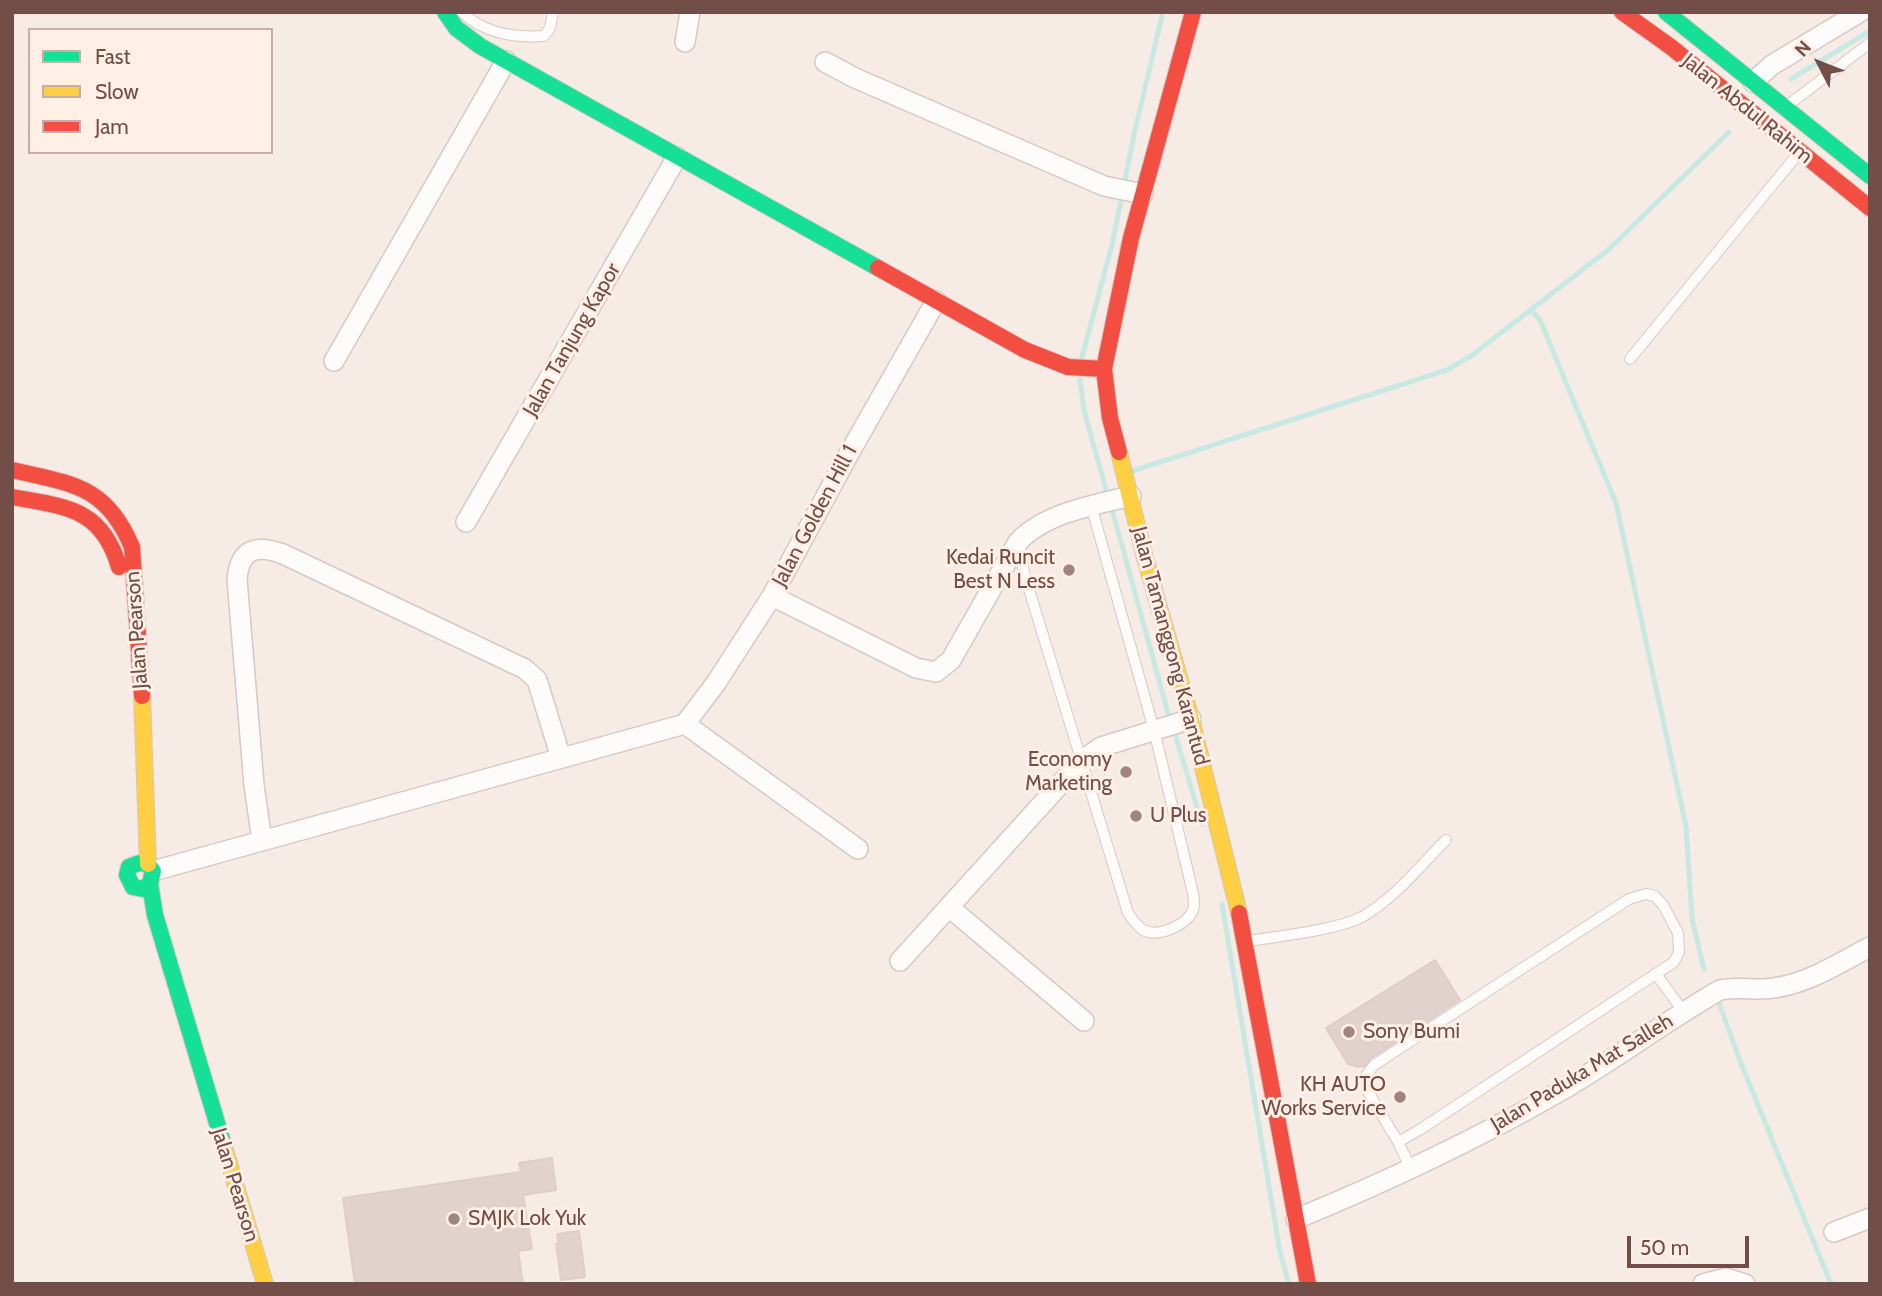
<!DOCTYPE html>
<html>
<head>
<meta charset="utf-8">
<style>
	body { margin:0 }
	#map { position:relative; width:1882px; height:1296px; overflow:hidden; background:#f6ebe5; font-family:Cabin,sans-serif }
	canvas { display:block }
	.frame { position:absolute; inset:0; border:14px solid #734d47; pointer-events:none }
	.legend { position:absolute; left:28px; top:28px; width:245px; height:126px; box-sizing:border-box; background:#ffefe5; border:2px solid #c7aea6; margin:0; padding:9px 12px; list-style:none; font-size:21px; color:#734d47 }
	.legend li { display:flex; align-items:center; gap:14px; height:35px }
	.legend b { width:35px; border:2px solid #c7aea6 }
	.north { position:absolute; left:1784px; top:28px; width:70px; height:70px; -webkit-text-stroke:5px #ffefe5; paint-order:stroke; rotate:312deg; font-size:19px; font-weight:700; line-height:28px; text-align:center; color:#734d47 }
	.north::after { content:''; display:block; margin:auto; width:24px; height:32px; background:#734d47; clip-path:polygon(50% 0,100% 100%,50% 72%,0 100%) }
	.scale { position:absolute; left:1627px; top:1236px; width:122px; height:32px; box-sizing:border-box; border:4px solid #734d47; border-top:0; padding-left:9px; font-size:21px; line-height:24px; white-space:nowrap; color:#734d47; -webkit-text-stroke:5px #ffefe5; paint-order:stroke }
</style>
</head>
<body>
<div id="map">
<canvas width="1882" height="1296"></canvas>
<div class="frame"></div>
<ul class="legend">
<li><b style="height:9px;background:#16e098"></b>Fast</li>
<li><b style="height:9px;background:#ffcf43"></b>Slow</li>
<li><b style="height:9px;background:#f24e42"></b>Jam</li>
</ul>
<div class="north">N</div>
<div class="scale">50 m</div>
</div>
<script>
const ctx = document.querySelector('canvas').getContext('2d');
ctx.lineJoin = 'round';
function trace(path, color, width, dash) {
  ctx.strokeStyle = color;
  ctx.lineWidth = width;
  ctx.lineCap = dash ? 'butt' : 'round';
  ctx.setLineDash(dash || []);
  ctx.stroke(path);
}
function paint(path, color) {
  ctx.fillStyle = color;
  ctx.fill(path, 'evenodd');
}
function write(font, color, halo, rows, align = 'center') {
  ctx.font = font + ' Cabin,sans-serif';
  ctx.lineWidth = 6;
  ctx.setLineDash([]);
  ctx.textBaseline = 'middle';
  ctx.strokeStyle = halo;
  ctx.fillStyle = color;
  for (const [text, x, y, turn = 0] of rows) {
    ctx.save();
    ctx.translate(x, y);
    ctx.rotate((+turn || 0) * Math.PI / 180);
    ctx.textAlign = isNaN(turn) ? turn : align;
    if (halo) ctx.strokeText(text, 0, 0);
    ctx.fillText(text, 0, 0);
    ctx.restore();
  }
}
trace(new Path2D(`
	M1791 79 1870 31
	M1531 310 1540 320 1616 503 1686 826 1692 919 1704 969
	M1082 357 1112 245 1135 130 1163 12
	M1080 380 1084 410 1106 490
	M1132 471 1447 370 1471 356 1608 250 1729 132
	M1113 513 1168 713
	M1175 734 1202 824
	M1222 904 1280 1252 1289 1284
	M1719 1003 1740 1061 1831 1284`), '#c8e8e3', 5);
const building = new Path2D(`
	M1435 960 1460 1000 1370 1059 1364 1066 1358 1067 1348 1064 1326 1028Z
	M552 1158 556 1190 523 1195 532 1249 518 1251 523 1284H355L343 1198 521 1172 519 1163Z
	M579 1231 585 1277 561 1280 556 1244H559L557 1234Z`);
paint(building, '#e2d2cd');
trace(building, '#decdc8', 2);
const lane = new Path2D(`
	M462 12C483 33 515 38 544 36L550 28 553 12
	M1788 105 1870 43
	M1630 359 1797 155
	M1019 546 1024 573 1128 913C1132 919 1137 926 1143 930 1158 938 1187 925 1193 910 1195 905 1194 899 1193 893L1154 730 1091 505
	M1250 941C1279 936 1337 930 1362 917 1394 899 1420 866 1446 840
	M1656 974 1683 1011
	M1398 1142 1367 1090V1074L1374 1065 1629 899 1646 894 1655 896 1663 905 1678 933 1679 952 1674 962 1421 1129 1398 1142 1411 1169`);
const street = new Path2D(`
	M685 42 690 12
	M825 62 855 78 1104 186 1143 194
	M1753 82 1772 65 1860 12
	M334 361 506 61
	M466 522 677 157
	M772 596 916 668 936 672 951 660 1018 542C1043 514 1096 504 1131 496
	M685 724 716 683 772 596 851 450 936 301
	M685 724 858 849
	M262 841 254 785 237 579C240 549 256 544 283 554L525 669 537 680 561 758
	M153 871 685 724
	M949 907 1084 1021
	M900 961 1082 760 1101 747 1191 719
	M1296 1219C1386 1182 1473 1141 1557 1093 1613 1061 1664 1022 1720 990 1738 986 1756 991 1774 988 1809 983 1839 963 1870 947
	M1834 1232 1870 1218
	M1703 1284 1726 1278 1745 1284`);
const fast = new Path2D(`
	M445 12 456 28 480 46 878 268
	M1666 12 1870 176
	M150 884 143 889 133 887 127 875 129 867C140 862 145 860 153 871L150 884 155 915 223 1143`);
const slow = new Path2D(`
	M1119 452 1145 558 1191 719 1239 913
	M142 696 148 864
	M223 1143 265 1284`);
const jam = new Path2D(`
	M1622 12 1671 47 1870 208
	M878 268 1025 350 1068 367 1104 369
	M1119 452 1110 418 1104 369 1131 238 1193 12
	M12 470C72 484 106 485 132 547L142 696
	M12 497C66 507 102 508 119 567
	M1239 913 1308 1284`);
trace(lane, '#d7c8c4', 12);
trace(street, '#d7c8c4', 22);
trace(fast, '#d6c6c2', 18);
trace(slow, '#d6c6c2', 18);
trace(jam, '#d6c6c2', 18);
trace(lane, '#fefcfb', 10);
trace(street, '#fefcfb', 19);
trace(fast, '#16e098', 16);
trace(slow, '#ffcf43', 16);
trace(jam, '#f24e42', 16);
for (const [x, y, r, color] of [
	[1069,570,7,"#a1847e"],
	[1126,772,7,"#a1847e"],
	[1136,816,7,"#a1847e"],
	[1349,1032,7,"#a1847e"],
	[1400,1097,7,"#a1847e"],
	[454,1219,7,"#a1847e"]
]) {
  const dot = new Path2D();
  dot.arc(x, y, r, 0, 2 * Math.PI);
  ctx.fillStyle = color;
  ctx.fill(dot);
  trace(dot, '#ffefe5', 2.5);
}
write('21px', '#734d47', '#ffefe5', [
	["Jalan Abdul Rahim",1747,109,39],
	["Jalan Tanjung Kapor",572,340,-60],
	["Jalan Golden Hill 1",815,516,-62],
	["Jalan Pearson",137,630,-94],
	["Jalan Tamanggong Karantud",1170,646,75],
	["Jalan Paduka Mat Salleh",1582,1073,-31],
	["Jalan Pearson",235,1185,73]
]);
write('21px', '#734d47', '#ffefe5', [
	["Kedai Runcit",1055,558],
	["Best N Less",1055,582],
	["Economy",1112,760],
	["Marketing",1112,784],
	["U Plus",1150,816,"left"],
	["Sony Bumi",1363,1032,"left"],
	["KH AUTO",1386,1085],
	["Works Service",1386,1109],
	["SMJK Lok Yuk",468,1219,"left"]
], 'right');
</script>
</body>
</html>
